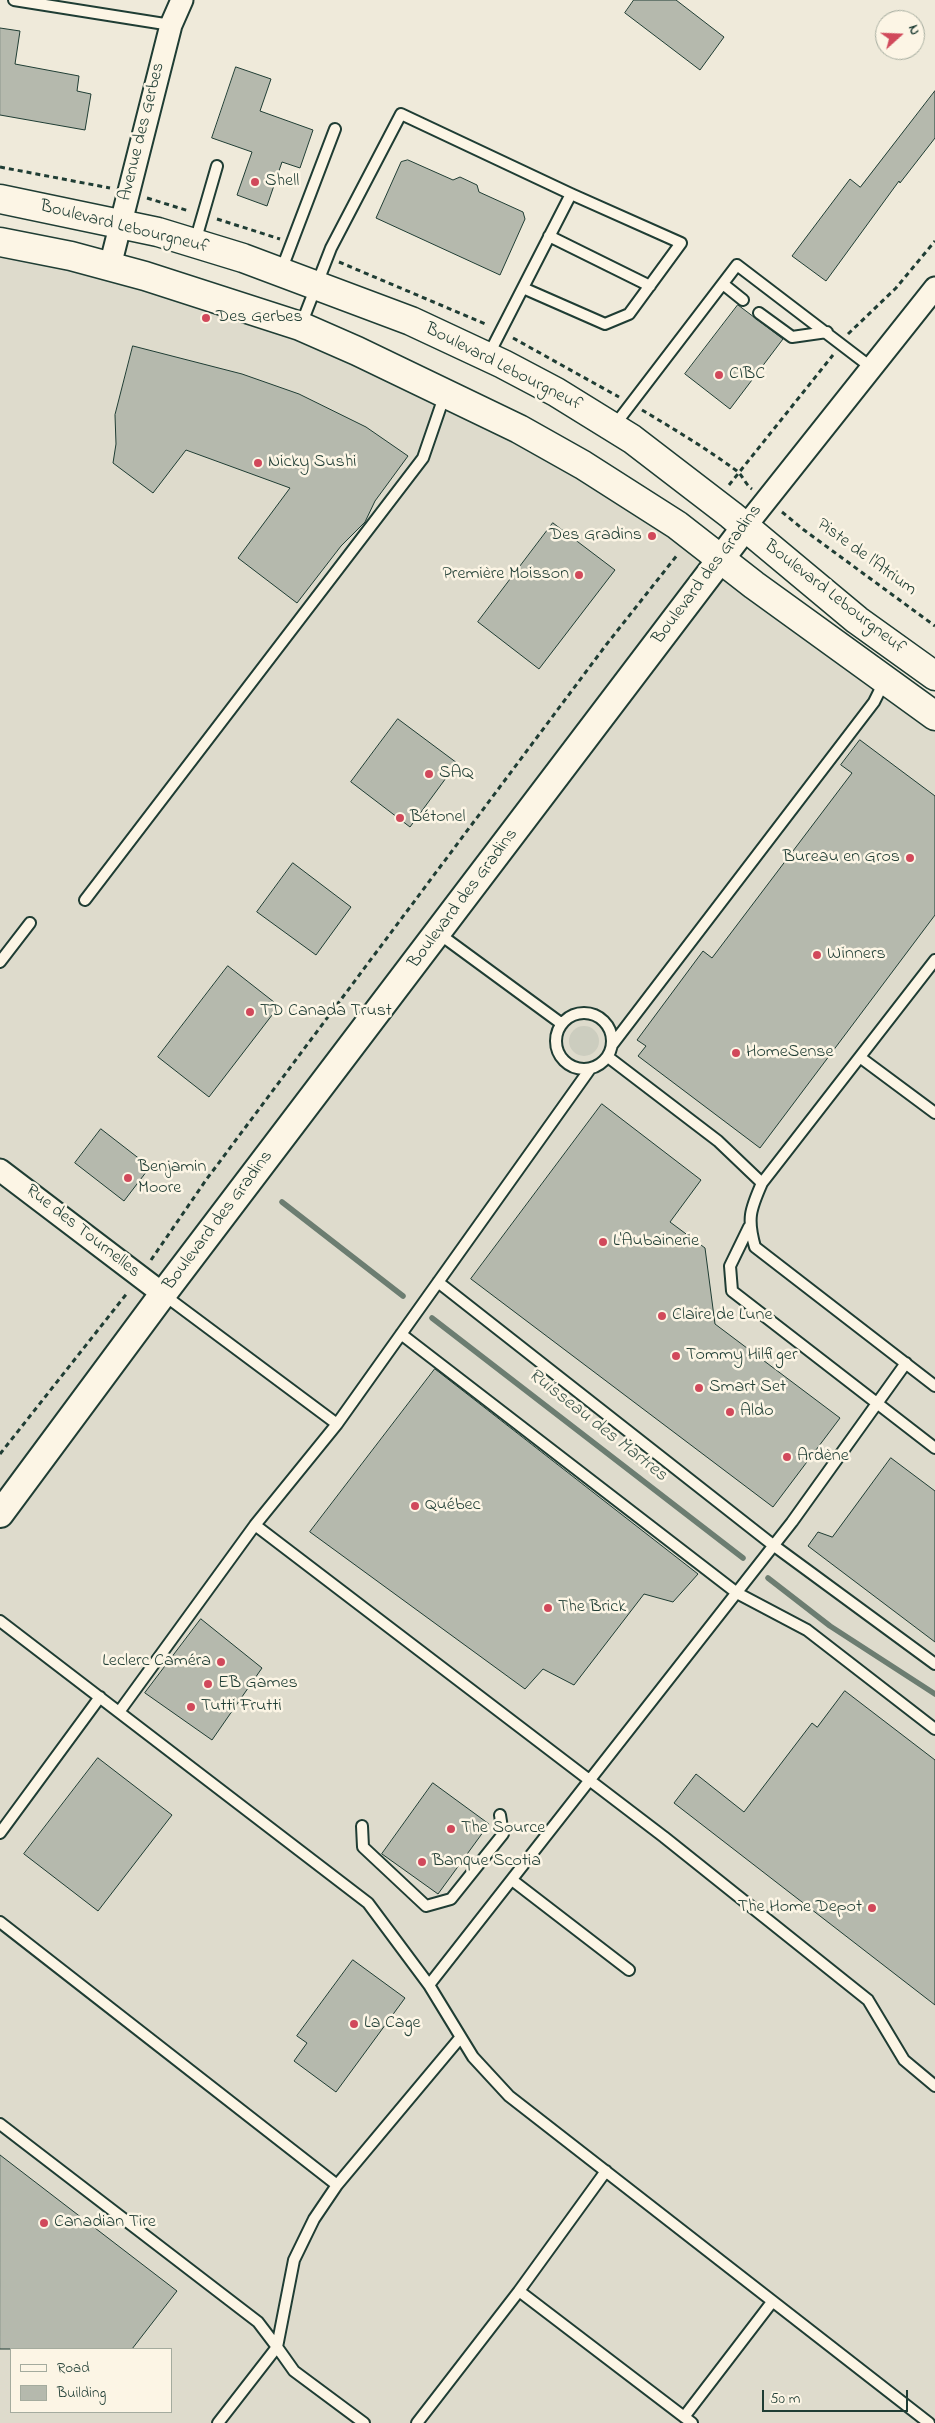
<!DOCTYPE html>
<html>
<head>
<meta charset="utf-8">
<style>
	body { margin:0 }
	#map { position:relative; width:935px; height:2423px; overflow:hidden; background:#efeada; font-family:"Indie Flower",sans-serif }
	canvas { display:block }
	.legend { position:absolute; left:10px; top:2348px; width:162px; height:65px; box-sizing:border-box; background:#fcf5e5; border:1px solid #a4ab9e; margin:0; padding:6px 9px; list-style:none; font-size:15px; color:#1f3d34 }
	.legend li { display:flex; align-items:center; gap:10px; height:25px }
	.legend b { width:25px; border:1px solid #a4ab9e }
	.north { position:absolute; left:875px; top:10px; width:50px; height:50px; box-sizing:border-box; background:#fcf5e5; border:1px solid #a4ab9e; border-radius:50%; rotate:70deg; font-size:14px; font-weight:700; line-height:20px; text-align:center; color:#1f3d34 }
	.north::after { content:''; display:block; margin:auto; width:18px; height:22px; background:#d1495b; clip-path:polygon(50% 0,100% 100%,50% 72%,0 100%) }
	.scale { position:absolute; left:762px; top:2390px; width:146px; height:22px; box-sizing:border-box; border:2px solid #1f3d34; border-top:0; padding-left:6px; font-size:15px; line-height:18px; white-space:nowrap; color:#1f3d34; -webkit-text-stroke:4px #fcf5e5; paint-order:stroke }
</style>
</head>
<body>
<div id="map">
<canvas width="935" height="2423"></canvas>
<ul class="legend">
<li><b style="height:6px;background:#fcf5e5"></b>Road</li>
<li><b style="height:14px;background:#b5b9ad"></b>Building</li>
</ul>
<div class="north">N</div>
<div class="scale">50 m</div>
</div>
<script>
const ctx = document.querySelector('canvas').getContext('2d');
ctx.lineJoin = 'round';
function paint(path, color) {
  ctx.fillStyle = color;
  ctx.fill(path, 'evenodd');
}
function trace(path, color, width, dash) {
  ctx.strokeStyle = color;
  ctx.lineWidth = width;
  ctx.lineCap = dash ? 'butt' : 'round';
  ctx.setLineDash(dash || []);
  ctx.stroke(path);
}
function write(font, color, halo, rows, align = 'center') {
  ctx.font = font + ' "Indie Flower",sans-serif';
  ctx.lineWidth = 5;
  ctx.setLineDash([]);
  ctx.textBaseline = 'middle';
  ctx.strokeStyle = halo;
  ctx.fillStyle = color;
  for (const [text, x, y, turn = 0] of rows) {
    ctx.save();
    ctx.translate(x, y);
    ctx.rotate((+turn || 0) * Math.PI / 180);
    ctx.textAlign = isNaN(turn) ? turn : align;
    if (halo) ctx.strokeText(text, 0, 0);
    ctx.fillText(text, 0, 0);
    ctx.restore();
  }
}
paint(new Path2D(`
	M0 242 110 266 494 415 935 716V2423H0ZM11 2349H171V2412H11Z`), '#dedbcc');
paint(new Path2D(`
	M569 1041a15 15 0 1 1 30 0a15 15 0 1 1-30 0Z`), '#cccdbf');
trace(new Path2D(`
	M282 1202 403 1296
	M432 1318 743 1558
	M768 1578 830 1626 935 1694`), '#6c7d71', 5.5);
const building = new Path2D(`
	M634 0H676L724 37 700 70 625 13Z
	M0 28 20 31 15 64 79 76 77 91 91 94 85 130 0 115Z
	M236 67 271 79 260 111 313 130 300 168 282 162 267 206 237 195 252 152 212 138Z
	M935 91V138L900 183 899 181 826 281 792 256 850 179 860 187Z
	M408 160 453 180 460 177 477 185 479 192 523 212 525 219 500 275 376 218 401 162Z
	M738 305 783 339 730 409 685 374Z
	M133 346 242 374 299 394 366 427 408 456 375 501 365 522 341 546 297 603 238 558 290 488 186 450 153 493 113 463 116 444 115 415Z
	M553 523 615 570 539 669 478 622Z
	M398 719 457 763 410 827 351 782Z
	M860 740 935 796V915L760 1148 638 1056 646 1046 637 1040 703 951 712 958 852 773 841 765Z
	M293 863 351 907 316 955 257 912Z
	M228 966 279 1006 209 1097 158 1057Z
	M602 1104 701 1180 670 1222 705 1248 715 1324 840 1418 773 1507 471 1279Z
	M101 1129 150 1167 124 1201 75 1163Z
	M435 1369 698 1574 673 1602 644 1594 574 1685 543 1669 525 1689 310 1532Z
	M891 1458 935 1491V1642L808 1546 818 1532 832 1537Z
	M201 1619 262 1668 212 1740 145 1693Z
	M845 1691 935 1760V2005L674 1803 696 1774 744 1812 812 1723 817 1727Z
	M98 1758 172 1815 98 1911 24 1854Z
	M433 1783 489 1824 438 1894 382 1854Z
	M353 1960 405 1998 336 2092 294 2061 307 2043 297 2036Z
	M0 2155 177 2291 132 2349H0Z`);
paint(building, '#b5b9ad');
trace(building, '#1f3d34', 1);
const service = new Path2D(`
	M14 0 171 25
	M549 236 650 286
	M195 242 217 166
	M281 271 335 129
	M723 284 743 300
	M759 313 792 337 827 332
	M301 325 331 248 401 114 571 194 681 243 629 314 605 324 523 288
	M488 356 571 194
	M614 426 737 265 872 368
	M85 900 423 458 445 394
	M438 933 562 1024
	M935 960 762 1183C750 1210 747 1219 755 1247L935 1386
	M0 962 30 923
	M556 1041a28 28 0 1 1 56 0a28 28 0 1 1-56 0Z
	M612 1045 874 702 884 682
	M608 1057 718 1141 762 1183
	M861 1058 935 1113
	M749 1227 730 1266 732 1291 935 1448
	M438 1282 773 1545 935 1664
	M164 1295 337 1424
	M401 1334 737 1593 807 1630 935 1729
	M255 1525 664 1837 868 2000 904 2060 935 2086
	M0 1621 368 1903 429 1985 473 2057 509 2096 929 2423
	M119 1712 255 1525 337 1424 590 1069
	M362 1826 363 1847 426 1906 451 1899 503 1834 500 1815
	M0 1833 100 1697
	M512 1880 629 1970
	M0 1922 337 2185
	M429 1985 792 1522 906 1363
	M0 2124 258 2322 277 2347 218 2423
	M519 2291 692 2423
	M684 2417 772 2302
	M364 2423 294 2371 277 2347 294 2260 314 2219 337 2185 460 2038
	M417 2423 519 2291 606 2171`);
const minor = new Path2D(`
	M110 266 171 25 182 0
	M745 527 935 288
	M0 1170 163 1294`);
const tertiary = new Path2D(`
	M0 1514 163 1294 745 527`);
const secondary = new Path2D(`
	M0 199 158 232 243 258 411 321 503 364 556 392 632 439 731 515 857 620 935 676
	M0 242 71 256 145 276 300 326 357 351 519 429 583 465 677 525 754 585 935 716`);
trace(service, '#1f3d34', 14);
trace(minor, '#1f3d34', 25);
trace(tertiary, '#1f3d34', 30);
trace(secondary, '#1f3d34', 31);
trace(new Path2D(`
	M0 167 110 188
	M147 198 189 211
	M217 219 280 239
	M339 262 488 325
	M848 334 896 288 935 241
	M513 338 619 397
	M642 410C674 429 707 449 737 471 743 476 745 484 752 489
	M729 485 833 355
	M782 512 804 530 935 626
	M151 1260 206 1180 606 645 678 554
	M0 1454 128 1292`), '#1f3d34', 3, [5, 4]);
trace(service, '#fcf5e5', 10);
trace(minor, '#fcf5e5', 21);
trace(tertiary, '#fcf5e5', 26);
trace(secondary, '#fcf5e5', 28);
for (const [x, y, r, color] of [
	[255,182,5,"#d1495b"],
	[206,318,5,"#d1495b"],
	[719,375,5,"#d1495b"],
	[258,463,5,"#d1495b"],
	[652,536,5,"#d1495b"],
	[579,575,5,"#d1495b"],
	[429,774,5,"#d1495b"],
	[400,818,5,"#d1495b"],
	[910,858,5,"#d1495b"],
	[817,955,5,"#d1495b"],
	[250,1012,5,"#d1495b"],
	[736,1053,5,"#d1495b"],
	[128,1178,5,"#d1495b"],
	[603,1242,5,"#d1495b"],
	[662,1316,5,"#d1495b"],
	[676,1356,5,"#d1495b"],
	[699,1388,5,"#d1495b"],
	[730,1412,5,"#d1495b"],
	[787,1457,5,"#d1495b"],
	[415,1506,5,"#d1495b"],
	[548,1608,5,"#d1495b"],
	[221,1662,5,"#d1495b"],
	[208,1684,5,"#d1495b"],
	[191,1707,5,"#d1495b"],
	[451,1829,5,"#d1495b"],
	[422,1862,5,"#d1495b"],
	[872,1908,5,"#d1495b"],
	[354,2024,5,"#d1495b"],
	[44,2223,5,"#d1495b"]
]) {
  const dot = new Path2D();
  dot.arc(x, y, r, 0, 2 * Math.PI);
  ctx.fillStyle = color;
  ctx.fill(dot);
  trace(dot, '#fcf5e5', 2);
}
write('18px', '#1f3d34', '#fcf5e5', [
	["Avenue des Gerbes",143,132,-76],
	["Boulevard Lebourgneuf",124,228,14],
	["Boulevard Lebourgneuf",503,368,27],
	["Piste de l'Atrium",866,558,36],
	["Boulevard des Gradins",708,575,-53],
	["Boulevard Lebourgneuf",834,598,38],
	["Boulevard des Gradins",464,899,-53],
	["Boulevard des Gradins",219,1221,-53],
	["Rue des Tournelles",82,1232,38]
]);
write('18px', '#1f3d34', '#fcf5e5', [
	["Shell",265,182],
	["Des Gerbes",216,318],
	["CIBC",729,375],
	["Nicky Sushi",268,463],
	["Des Gradins",642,536,"right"],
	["Première Moisson",569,575,"right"],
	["SAQ",439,774],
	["Bétonel",410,818],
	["Bureau en Gros",900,858,"right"],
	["Winners",827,955],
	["TD Canada Trust",260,1012],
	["HomeSense",746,1053],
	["Benjamin",138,1168],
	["Moore",138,1189],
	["L'Aubainerie",613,1242],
	["Claire de Lune",672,1316],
	["Tommy Hilfiger",686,1356],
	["Smart Set",709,1388],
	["Aldo",740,1412],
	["Ardène",797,1457],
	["Québec",425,1506],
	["The Brick",558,1608],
	["Leclerc Caméra",211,1662,"right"],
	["EB Games",218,1684],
	["Tutti Frutti",201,1707],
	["The Source",461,1829],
	["Banque Scotia",432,1862],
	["The Home Depot",862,1908,"right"],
	["La Cage",364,2024],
	["Canadian Tire",54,2223]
], 'left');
write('italic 19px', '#455d53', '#fcf5e5', [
	["Ruisseau des Martres",597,1426,38]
]);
</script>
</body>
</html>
